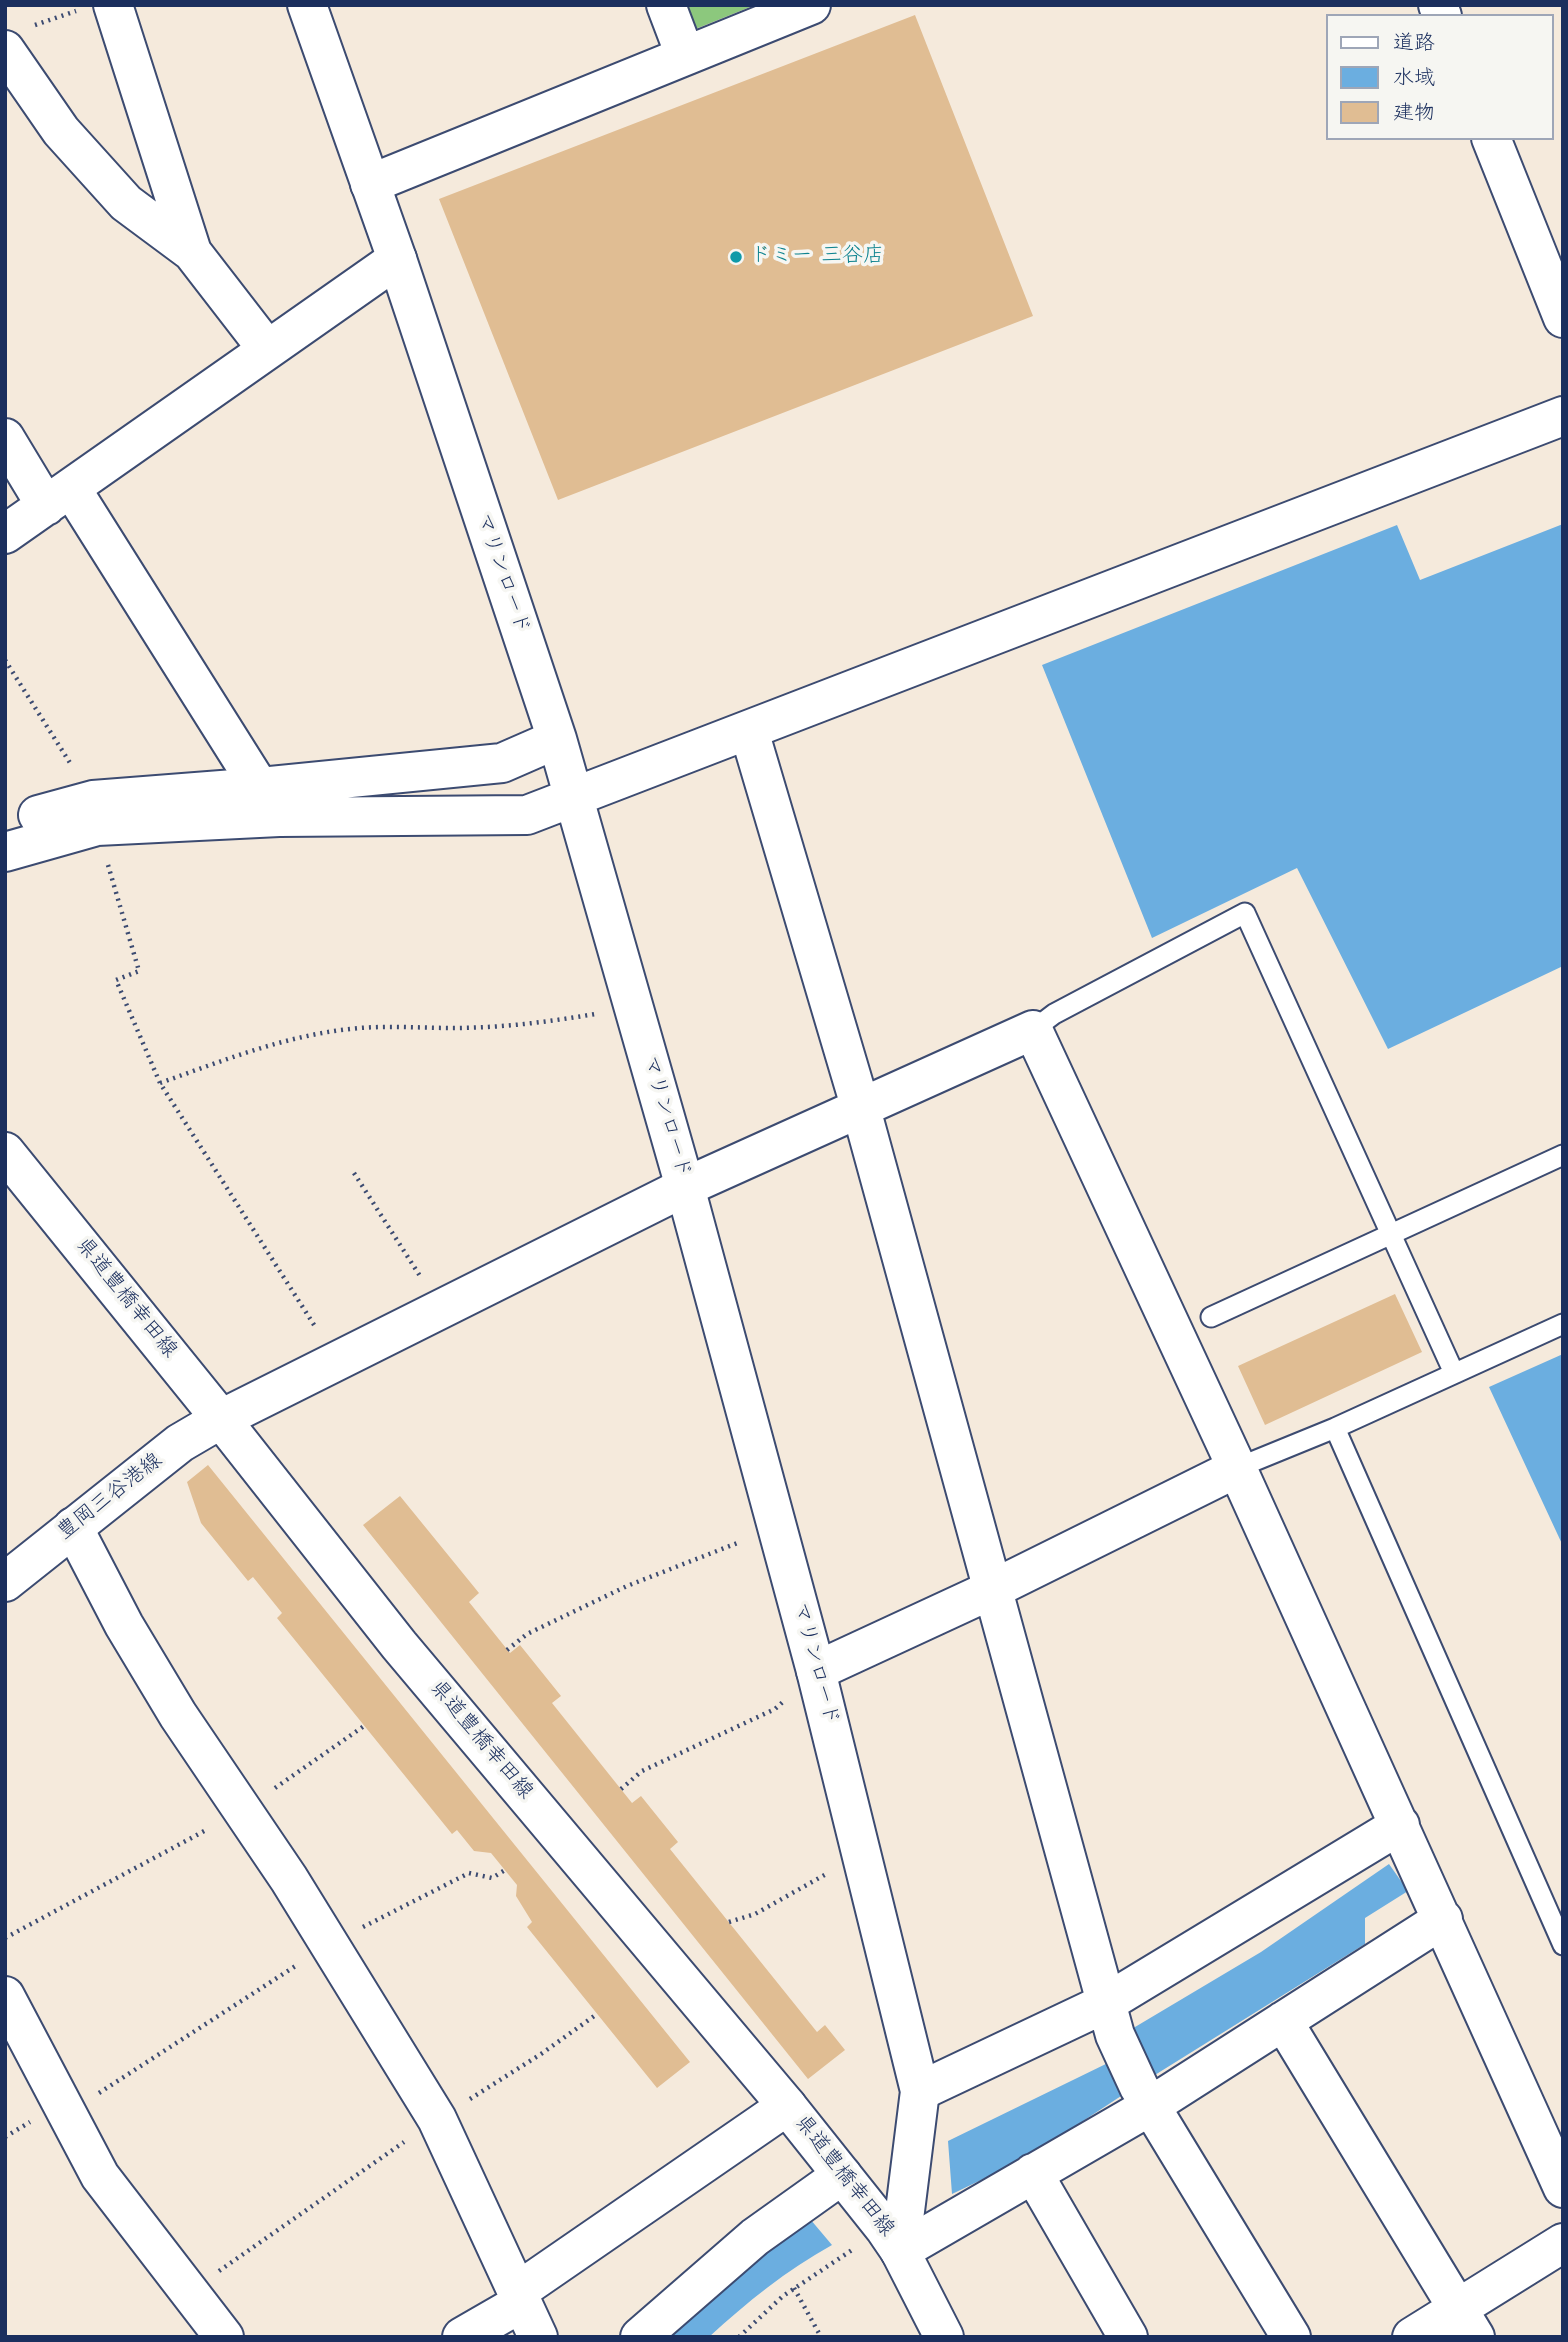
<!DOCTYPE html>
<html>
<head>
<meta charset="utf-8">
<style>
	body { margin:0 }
	#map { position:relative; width:1568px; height:2342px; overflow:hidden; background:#f5eadc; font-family:Kalam,"Klee One",sans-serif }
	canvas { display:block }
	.frame { position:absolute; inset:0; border:7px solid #1b2f5e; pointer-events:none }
	.legend { position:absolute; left:1326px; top:14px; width:228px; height:126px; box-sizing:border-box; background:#f6f6f2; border:2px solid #9ea6b7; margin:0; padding:9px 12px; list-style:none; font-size:21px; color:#1b2f5e }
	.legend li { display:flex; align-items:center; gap:14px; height:35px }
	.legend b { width:35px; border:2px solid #9ea6b7 }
</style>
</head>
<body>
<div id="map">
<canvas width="1568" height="2342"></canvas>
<div class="frame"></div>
<ul class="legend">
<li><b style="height:9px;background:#fff"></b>道路</li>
<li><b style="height:19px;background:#6baee0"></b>水域</li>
<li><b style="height:19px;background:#e0bd93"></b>建物</li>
</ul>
</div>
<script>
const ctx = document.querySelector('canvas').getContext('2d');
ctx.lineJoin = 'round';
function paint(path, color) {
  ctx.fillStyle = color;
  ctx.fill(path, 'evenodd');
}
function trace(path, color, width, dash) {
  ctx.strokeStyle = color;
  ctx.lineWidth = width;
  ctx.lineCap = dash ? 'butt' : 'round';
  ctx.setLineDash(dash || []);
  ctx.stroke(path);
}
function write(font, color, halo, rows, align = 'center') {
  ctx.font = font + ' Kalam,"Klee One",sans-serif';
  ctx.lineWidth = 7;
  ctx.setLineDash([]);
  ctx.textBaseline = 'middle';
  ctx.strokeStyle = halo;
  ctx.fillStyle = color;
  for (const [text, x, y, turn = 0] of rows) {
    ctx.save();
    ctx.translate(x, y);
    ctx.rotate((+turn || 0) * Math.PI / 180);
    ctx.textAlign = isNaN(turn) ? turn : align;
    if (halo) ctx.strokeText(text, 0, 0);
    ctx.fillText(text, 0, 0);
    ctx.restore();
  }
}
paint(new Path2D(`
	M682 5H755L693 30Z`), '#8cc87d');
paint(new Path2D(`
	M1563 524V966L1388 1049 1297 868 1152 938 1042 665 1397 525 1420 580Z
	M1563 1354V1546L1489 1387Z
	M1389 1864 1408 1891 1365 1918V1944L1118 2098 1027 2158 952 2194 948 2141 1114 2060 1130 2030 1261 1952Z
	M805 2213 832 2245C787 2270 747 2302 709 2337H662Z`), '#6baee0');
paint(new Path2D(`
	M915 15 1033 316 558 500 439 199Z
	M1395 1294 1422 1352 1265 1425 1238 1366Z
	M208 1465 690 2062 657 2088 527 1927 532 1922 516 1896 517 1885 491 1853 474 1851 457 1830 452 1834 277 1618 282 1613 253 1577 248 1581 201 1523 187 1482Z
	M400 1496 479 1593 469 1602 510 1653 520 1645 561 1696 552 1703 632 1803 641 1796 678 1842 670 1849 817 2032 825 2025 845 2050 808 2079 363 1525Z`), '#e0bd93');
const service = new Path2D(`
	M1033 1030 1054 1014 1245 913 1454 1373
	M1211 1317 1563 1155
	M1335 1428 1563 1945
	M1237 1468 1335 1428 1563 1324`);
const minor = new Path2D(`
	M113 5 192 252
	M666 5 685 55
	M1438 5 1442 16
	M5 50 61 131 126 203 192 252 267 349
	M1491 138 1563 318
	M370 184 811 5
	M5 438 46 506
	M71 488 275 812
	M5 534 397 259
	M749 731 861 1109 1115 2035 1139 2087 1291 2337
	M221 1419 685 1187 1033 1030 1237 1468 1563 2188
	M73 1527 124 1625 178 1715 289 1879 437 2119 538 2337
	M816 1671 991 1590 1237 1468
	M5 1996 100 2176 224 2337
	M1283 2021 1475 2337
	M920 2091 1106 2003 1400 1825
	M1033 2173 1128 2337
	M900 2251 1152 2105 1443 1919
	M517 2292 787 2106
	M462 2337 521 2303
	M640 2337 755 2237 842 2175
	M1412 2337 1563 2243`);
const tertiary = new Path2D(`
	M307 5 397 259 557 739 685 1187 816 1671 920 2091 900 2251
	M38 815 93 800 260 787 502 763 557 739
	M5 852 97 826 279 817 527 815 1563 416`);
const secondary = new Path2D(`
	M5 1152 221 1419 399 1645 787 2106 885 2229 900 2251 944 2337
	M5 1582 180 1443 221 1419`);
trace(service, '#3c4b71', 23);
trace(minor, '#3c4b71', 42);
trace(tertiary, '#3c4b71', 42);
trace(secondary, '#3c4b71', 42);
trace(new Path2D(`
	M35 25 76 11
	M5 660 72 766
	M108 865 139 971 116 980 160 1083 316 1328
	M160 1083C222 1061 284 1036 350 1029 384 1025 418 1028 452 1028 500 1028 548 1022 595 1014
	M354 1173 420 1276
	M507 1650 527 1634 627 1586 740 1542
	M275 1788 364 1726
	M621 1789 642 1771 775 1709 785 1700
	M729 1922 755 1914 828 1873
	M363 1927 469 1873 492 1878 505 1870
	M5 1938 208 1829
	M99 2093 297 1965
	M470 2099 541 2054 597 2014
	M5 2137 30 2122
	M219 2271 404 2142
	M794 2288 821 2337
	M739 2337 783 2296 852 2250`), '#3c4b71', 4.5, [2, 5]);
trace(service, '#fff', 19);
trace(minor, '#fff', 38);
trace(tertiary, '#fff', 38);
trace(secondary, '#fff', 38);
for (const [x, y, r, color] of [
	[736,257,7,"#0f9aa8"]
]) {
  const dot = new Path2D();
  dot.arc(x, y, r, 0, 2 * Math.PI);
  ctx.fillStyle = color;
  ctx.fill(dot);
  trace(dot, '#f6f6f2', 2.5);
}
write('21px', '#0d838f', '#f6f6f2', [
	["ドミー 三谷店",750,257]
], 'left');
write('21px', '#1b2f5e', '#f6f6f2', [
	["マリンロード",501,574,71],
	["マリンロード",665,1117,74],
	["県道豊橋幸田線",125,1299,51],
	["豊岡三谷港線",111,1498,-38],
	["マリンロード",814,1664,75],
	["県道豊橋幸田線",480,1741,50],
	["県道豊橋幸田線",843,2177,52]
]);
</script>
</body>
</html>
